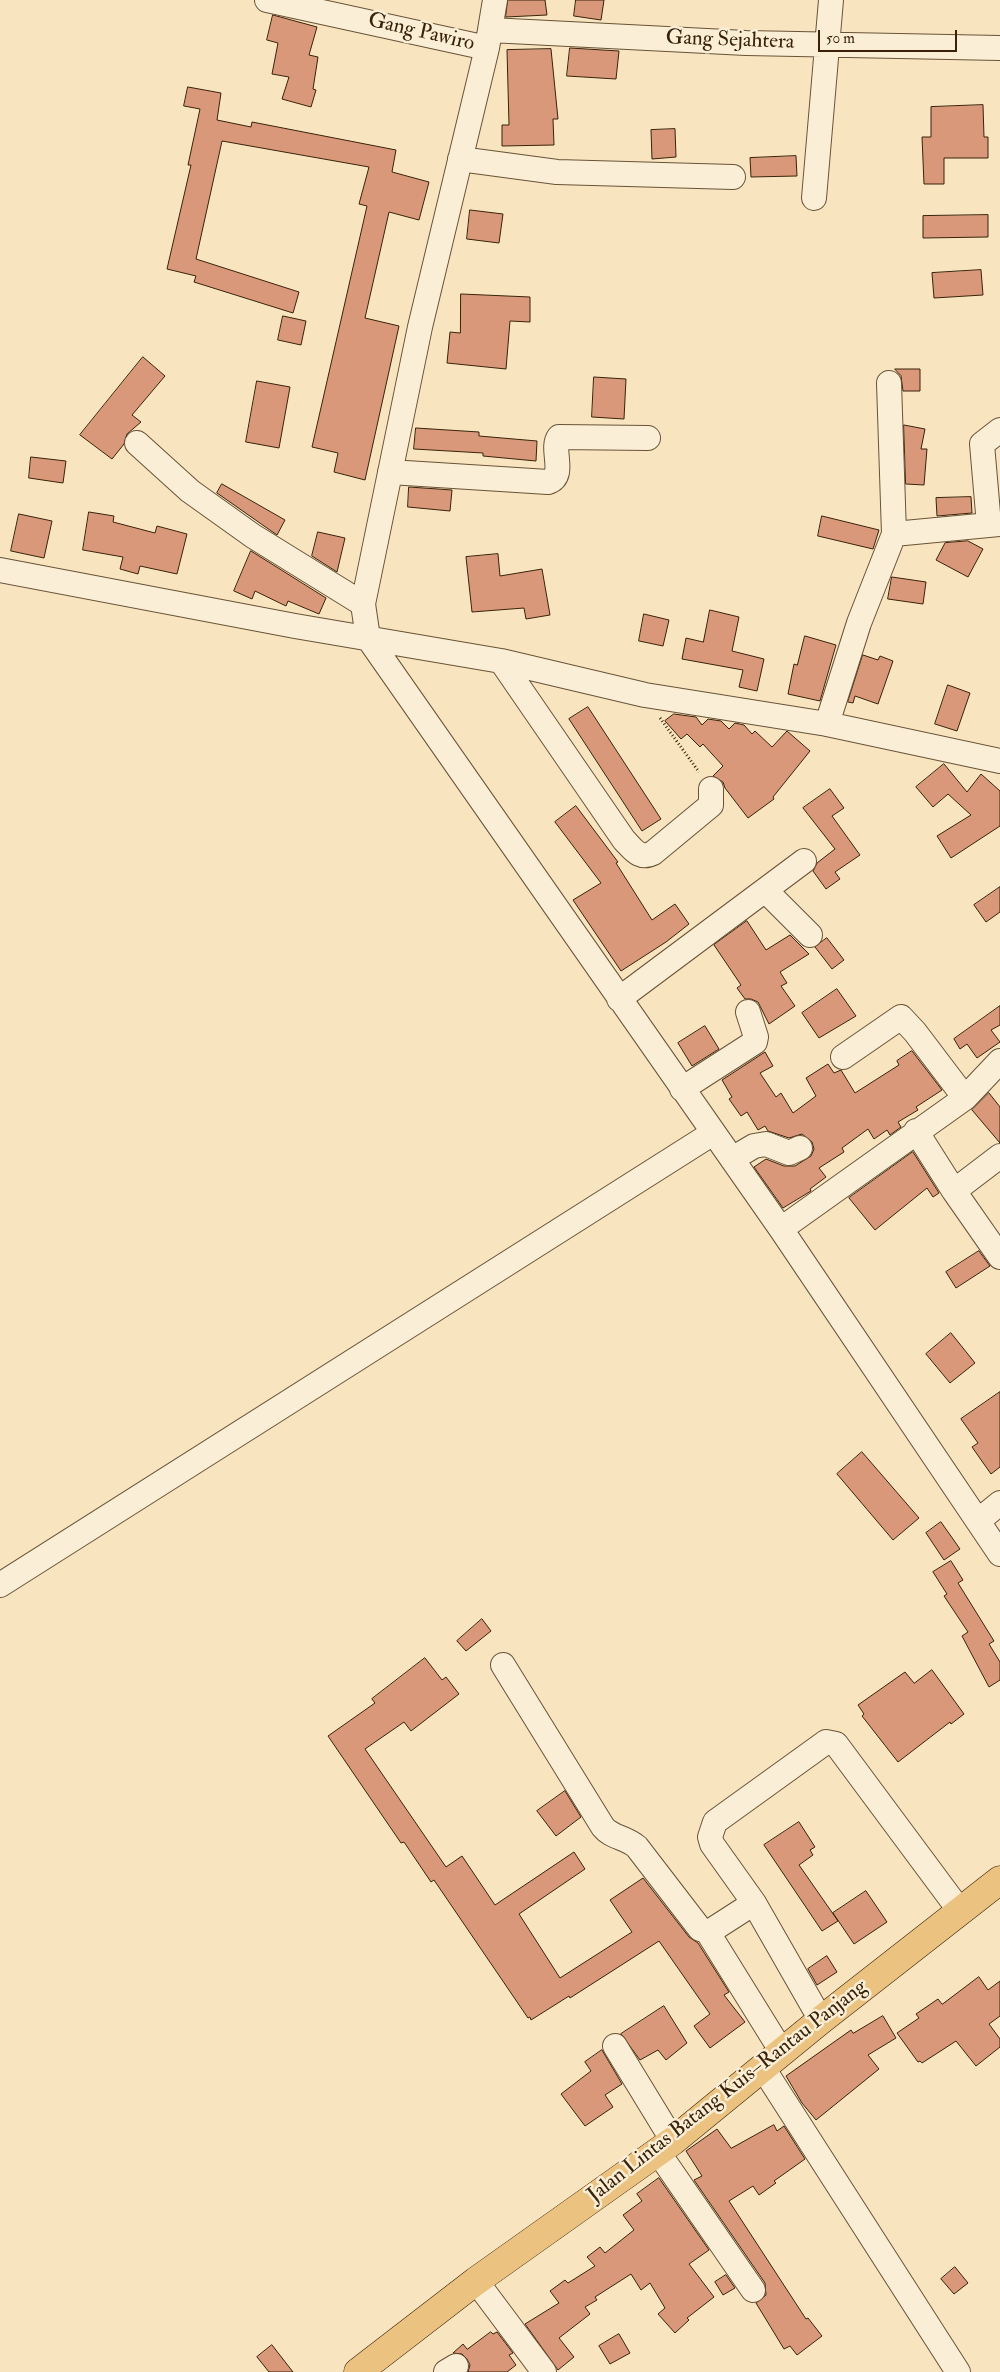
<!DOCTYPE html>
<html>
<head>
<meta charset="utf-8">
<style>
	body { margin:0 }
	#map { position:relative; width:1000px; height:2372px; overflow:hidden; background:#f8e5c0; font-family:"IM FELL Double Pica",serif }
	canvas { display:block }
	.scale { position:absolute; left:818px; top:30px; width:139px; height:22px; box-sizing:border-box; border:2px solid #392209; border-top:0; padding-left:6px; font-size:15px; line-height:18px; white-space:nowrap; color:#392209; -webkit-text-stroke:4px #faeed6; paint-order:stroke }
</style>
</head>
<body>
<div id="map">
<canvas width="1000" height="2372"></canvas>
<div class="scale">50 m</div>
</div>
<script>
const ctx = document.querySelector('canvas').getContext('2d');
ctx.lineJoin = 'round';
function paint(path, color) {
  ctx.fillStyle = color;
  ctx.fill(path, 'evenodd');
}
function trace(path, color, width, dash) {
  ctx.strokeStyle = color;
  ctx.lineWidth = width;
  ctx.lineCap = dash ? 'butt' : 'round';
  ctx.setLineDash(dash || []);
  ctx.stroke(path);
}
function write(font, color, halo, rows, align = 'center') {
  ctx.font = font + ' "IM FELL Double Pica",serif';
  ctx.lineWidth = 5;
  ctx.setLineDash([]);
  ctx.textBaseline = 'middle';
  ctx.strokeStyle = halo;
  ctx.fillStyle = color;
  for (const [text, x, y, turn = 0] of rows) {
    ctx.save();
    ctx.translate(x, y);
    ctx.rotate((+turn || 0) * Math.PI / 180);
    ctx.textAlign = isNaN(turn) ? turn : align;
    if (halo) ctx.strokeText(text, 0, 0);
    ctx.fillText(text, 0, 0);
    ctx.restore();
  }
}
const building = new Path2D(`
	M508 0H545L547 15 506 17Z
	M576 0H604L601 20 574 16Z
	M273 15 317 27 309 55 318 57 313 89 316 90 311 107 282 99 289 77 272 74 278 43 267 40Z
	M570 48 619 51 616 79 567 76Z
	M551 49 558 119H553L554 145 502 146V125H509L507 50Z
	M188 87 221 93 217 120 251 127 252 122 396 150 392 172 429 182 419 220 389 212 365 318 399 326 365 480 334 472 338 453 312 447 367 206 359 204 369 167 222 141 196 259 299 292 293 313 194 282 196 276 167 269 191 165H188L200 109 184 106Z
	M983 105 984 137H988V158H944V184H924L922 137H931V107Z
	M675 129 676 157 652 159 651 130Z
	M796 156 797 176 751 177 750 158Z
	M470 210 503 214 499 243 467 239Z
	M988 215V237L923 238V216Z
	M981 270 983 295 934 298 932 273Z
	M461 294 530 297V322L510 321 506 369 447 363 450 332 460 333Z
	M283 316 306 321 301 345 278 340Z
	M143 357 165 376 132 415 141 422 127 434 124 444 112 459 80 435Z
	M895 369H920V391H903L901 376Z
	M594 377 626 379 624 419 592 417Z
	M257 381 290 387 279 448 246 442Z
	M904 425 925 429 921 449H927L924 485 906 484Z
	M416 428 479 432V436L537 441 536 461 483 456V453L414 449Z
	M31 457 66 461 63 483 29 478Z
	M222 484 285 520 277 535 217 493Z
	M409 487 452 490 450 511 408 507Z
	M971 497 972 513 937 516 936 498Z
	M89 512 114 516 113 522 155 533 157 526 187 534 177 574 140 566 138 574 120 569 123 557 83 550Z
	M19 514 52 521 44 558 11 551Z
	M822 516 879 530 873 549 818 536Z
	M318 532 345 538 337 572 312 556Z
	M968 541 983 549 968 577 936 560 945 543Z
	M251 551 326 598 319 614 288 601 286 606 255 591 252 599 234 591Z
	M498 554 500 576 542 569 550 615 526 619 524 608 472 612 466 557Z
	M892 577 926 582 923 604 888 599Z
	M710 610 739 617 732 651 764 659 757 691 739 687 743 670 682 659 686 638 703 642Z
	M644 614 669 620 663 646 639 641Z
	M805 636 836 645 820 701 788 694 794 664 797 665Z
	M863 655 878 660 880 656 893 661 878 704 855 696 853 703 848 702Z
	M948 685 970 693 957 731 935 724Z
	M588 707 661 819 642 831 569 719Z
	M674 714 696 717 702 725 708 719 721 721 729 729 735 723 744 725 752 734 755 731 772 747 787 731 810 751 773 797 774 799 748 818 725 788 723 782 713 776 723 766 703 744 700 747 687 734 681 739 665 721Z
	M944 764 967 792 981 774 1000 791V826L951 858 937 836 971 815 948 794 933 807 916 787Z
	M830 789 844 808 832 816 860 855 835 872 840 879 826 889 813 871 817 863 835 849 803 808Z
	M576 806 618 862 616 863 652 920 675 904 689 924 666 942 621 971 573 900 601 883 555 822Z
	M1000 887V912L986 922 974 905Z
	M747 921 766 950 790 935 809 954 780 972 787 983 781 986 795 1006 769 1024 758 1002 751 999H745L737 988 741 985 714 945Z
	M827 938 844 960 832 969 815 947Z
	M837 989 856 1016 819 1038 802 1013Z
	M1000 1006V1025L991 1030 1000 1042 977 1058 967 1044 960 1049 954 1039Z
	M705 1026 719 1049 692 1066 678 1043Z
	M912 1051 942 1090 916 1107 918 1110 898 1122 901 1127 890 1135 887 1130 874 1139 868 1129 842 1148 844 1152 819 1168 826 1177 810 1189 811 1191 783 1208 754 1167 766 1159 784 1166H795L811 1156 814 1149 812 1142 802 1134 789 1138 768 1131 765 1126 758 1130 747 1112 741 1116 729 1099 732 1097 722 1080 765 1052 773 1066 760 1073 776 1097 781 1093 793 1113 816 1096 806 1078 828 1064 834 1073 841 1070 855 1093 899 1065 897 1061Z
	M989 1093 1000 1107V1143L972 1110Z
	M913 1152 939 1193 933 1197 927 1188 875 1230 849 1198Z
	M979 1251 990 1266 956 1288 946 1272Z
	M951 1333 975 1363 950 1383 926 1354Z
	M1000 1392V1467L991 1474 972 1447 978 1443 961 1419Z
	M862 1452 919 1518 893 1540 837 1474Z
	M941 1522 960 1549 944 1560 926 1533Z
	M951 1561 963 1580 958 1583 994 1641 989 1644 1000 1662V1680L989 1687 962 1636 968 1632 944 1596 947 1594 933 1572Z
	M482 1619 491 1631 466 1651 457 1641Z
	M425 1658 442 1680 446 1677 459 1694 411 1731 404 1722 365 1749 446 1867 462 1856 495 1905 574 1852 585 1869 519 1914 560 1978 632 1932 610 1900 643 1878 689 1937 698 1943 729 1992 724 1995 745 2022 710 2048 694 2026 710 2014 659 1941 570 1998 569 1996 531 2020 530 2017 528 2018 434 1880 431 1882 404 1842 401 1843 328 1736 375 1703 372 1699Z
	M932 1670 964 1714 951 1724 950 1722 898 1762 862 1716 864 1714 858 1705 905 1672 914 1683Z
	M565 1791 581 1817 556 1836 537 1811Z
	M799 1822 815 1847 810 1850 813 1855 799 1865 838 1921 822 1931 764 1845Z
	M866 1891 887 1922 854 1944 833 1913Z
	M827 1956 837 1972 817 1985 808 1969Z
	M979 1977 988 1990 1000 1981V2016L989 2024 1000 2039V2047L976 2066 956 2041 922 2063 920 2061 918 2062 897 2033 919 2018 916 2014 938 1999 942 2004Z
	M664 2006 687 2043 666 2060 658 2050 640 2060 621 2034Z
	M883 2016 896 2038 868 2055 879 2069 816 2120 802 2103 786 2076 851 2030 853 2033Z
	M602 2050 622 2084 605 2095 613 2107 585 2126 561 2094 591 2071 585 2062Z
	M774 2125 777 2131 784 2126 805 2159 774 2181 776 2183 759 2195 753 2186 729 2201 806 2319 808 2318 822 2336 797 2355 790 2346 784 2349 756 2303 766 2295 765 2283 694 2180 702 2176 686 2151 717 2129 731 2148Z
	M659 2178 709 2250 689 2264 714 2297 687 2318 689 2320 675 2333 658 2314 665 2308 650 2283 641 2290 631 2274 595 2297 597 2300 585 2307 590 2314 559 2338 574 2357 558 2370 525 2324 559 2303 550 2291 565 2280 568 2283 595 2266 587 2257 600 2247 605 2253 634 2230 623 2215 642 2201 637 2194Z
	M955 2267 968 2283 954 2294 941 2279Z
	M726 2275 735 2288 723 2295 715 2282Z
	M491 2332 493 2334 497 2332 513 2353 509 2355 516 2365 507 2372H468L470 2365 467 2359 462 2354 453 2353 463 2344 467 2349Z
	M619 2334 630 2353 610 2364 599 2346Z
	M272 2345 293 2372H269L257 2357Z`);
paint(building, '#d9987a');
trace(building, '#392209', 1);
const minor = new Path2D(`
	M267 0 487 48
	M495 0 487 48 420 327 363 604 368 638 781 1229 1000 1554
	M490 30 746 43 1000 48
	M460 159 557 172 733 177
	M814 198 831 0
	M137 443 190 491 253 536 363 604
	M390 472 548 482C567 476 550 449 559 437L648 438
	M989 525 982 444 1000 430
	M894 534 1000 524
	M0 570 295 626 501 661 645 695 827 724 1000 761
	M501 661 624 840C633 849 639 860 653 853L711 805V789
	M827 724 859 623 894 534 889 383
	M766 891 810 935
	M619 999 804 861
	M843 1057 901 1017 915 1032 965 1098
	M682 1089 755 1042 756 1037 748 1012
	M916 1131 954 1191 1000 1257
	M732 1159 754 1146 766 1144 789 1153 800 1148
	M954 1191 1000 1156
	M781 1229 965 1098 1000 1061
	M978 1521 1000 1503
	M0 1585 713 1133
	M503 1665 603 1827C612 1838 626 1837 637 1847L700 1929 707 1931 712 1930 754 1903
	M707 1931 782 2052
	M821 2020 754 1903 712 1844 710 1837 715 1822 826 1742 836 1744 960 1911
	M615 2046 673 2141
	M763 2068 958 2372
	M658 2152 753 2290
	M476 2281 544 2372
	M446 2372 456 2366`);
const major = new Path2D(`
	M358 2372 476 2281 673 2141 821 2020 1000 1880`);
trace(minor, '#695337', 26);
trace(major, '#392209', 29);
trace(new Path2D(`
	M660 718 699 772`), '#392209', 3, [1, 2.5]);
trace(minor, '#faeed6', 24);
trace(major, '#ecc280', 28);
write('21px', '#392209', '#faeed6', [
	["Gang Pawiro",421,33,13],
	["Gang Sejahtera",730,41,2],
	["Jalan Lintas Batang Kuis–Rantau Panjang",728,2092,-38]
]);
</script>
</body>
</html>
